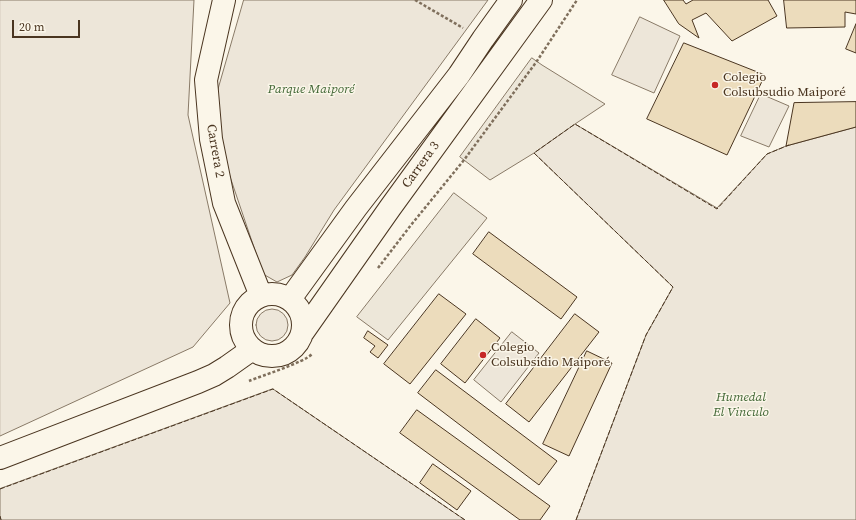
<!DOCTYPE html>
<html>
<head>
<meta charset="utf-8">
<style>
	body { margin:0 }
	#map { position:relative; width:856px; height:520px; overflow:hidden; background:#fbf6e9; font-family:"Source Serif 4",serif }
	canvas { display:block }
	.scale { position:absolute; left:12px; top:20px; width:68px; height:18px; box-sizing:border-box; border:2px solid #4a3520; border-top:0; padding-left:5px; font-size:12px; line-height:14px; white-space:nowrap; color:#4a3520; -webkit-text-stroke:3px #fbf6e9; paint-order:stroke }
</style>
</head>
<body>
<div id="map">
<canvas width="856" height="520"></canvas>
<div class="scale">20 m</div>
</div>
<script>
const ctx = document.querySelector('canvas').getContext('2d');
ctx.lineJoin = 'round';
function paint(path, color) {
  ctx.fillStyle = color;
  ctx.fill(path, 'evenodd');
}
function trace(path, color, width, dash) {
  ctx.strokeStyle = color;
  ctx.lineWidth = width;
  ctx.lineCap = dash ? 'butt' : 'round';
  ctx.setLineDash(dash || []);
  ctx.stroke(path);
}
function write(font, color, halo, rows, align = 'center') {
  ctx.font = font + ' "Source Serif 4",serif';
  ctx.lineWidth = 3;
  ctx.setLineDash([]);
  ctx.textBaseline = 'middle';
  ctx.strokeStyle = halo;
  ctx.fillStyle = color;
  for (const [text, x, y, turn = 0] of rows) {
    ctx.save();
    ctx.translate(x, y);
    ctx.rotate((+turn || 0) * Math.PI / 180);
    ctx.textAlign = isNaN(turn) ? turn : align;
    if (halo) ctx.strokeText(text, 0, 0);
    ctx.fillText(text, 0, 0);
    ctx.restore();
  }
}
const green = new Path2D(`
	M0 0H194L188 115 230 303 193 347 0 436Z
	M244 0H488L334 210 305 257 292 275 277 282 263 274 224 159 217 93Z
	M640 17 680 36 654 93 612 75Z
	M761 94 789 106 769 147 741 136Z
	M575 124 717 208 767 154 786 146 856 127V520H576L646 335 673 287 534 153Z
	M256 325a16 16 0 1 1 32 0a16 16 0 1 1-32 0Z
	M512 332 539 353 501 402 474 380Z
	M273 389 465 520H1L0 516V489Z`);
paint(green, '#ede6d9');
trace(green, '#887966', 1);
const parking = new Path2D(`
	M532 58 542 65 605 104 575 124 534 153 490 180 460 157Z
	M454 193 487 218 388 340 357 317Z`);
paint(parking, '#ede7d9');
trace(parking, '#887966', 1);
const building = new Path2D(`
	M664 0H683L686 4 693 0H768L777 16 732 41 706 13 692 20 699 38 679 24Z
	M784 0H856V14L845 12V27L787 28Z
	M856 24V53L846 49Z
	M684 43 765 75 727 155 647 119Z
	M856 102V127L786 146 794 103Z
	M489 232 577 297 561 319 473 254Z
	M439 294 466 314 410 384 384 364Z
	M575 314 599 332 529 422 506 404Z
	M476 319 500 338 465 383 441 364Z
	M368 331 388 345 378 358 370 352 375 346 364 338Z
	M587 351 612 363 569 456 543 444Z
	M436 370 557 461 539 485 418 393Z
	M417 410 550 506 540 520H520L400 433Z
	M433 464 471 491 457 510 420 483Z`);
paint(building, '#ecdcbc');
trace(building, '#4a3520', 1);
const minor = new Path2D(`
	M224 0 206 80 211 139 224 203 261 296
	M241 325a31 31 0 1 1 62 0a31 31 0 1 1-62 0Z
	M290 299 356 208 459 75 483 39 511 0
	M303 332 390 208 541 0
	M0 458 198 382 214 375 227 367 251 350`);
trace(minor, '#4a3520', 24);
trace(new Path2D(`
	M415 0 463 28
	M378 268 411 225 464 160 537 61 577 0
	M249 381C261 376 305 362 312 354`), '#7f6f5c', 2.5, [3, 2]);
trace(minor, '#fbf6e9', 22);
trace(new Path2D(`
	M0 489 273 389 465 520
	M0 516 1 520
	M576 520 646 335 673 287 534 153 575 124 717 209 767 154 789 145`), '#4a3520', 1, [5, 2]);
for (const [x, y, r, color] of [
	[715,85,4,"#c62828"],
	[483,355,4,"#c62828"]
]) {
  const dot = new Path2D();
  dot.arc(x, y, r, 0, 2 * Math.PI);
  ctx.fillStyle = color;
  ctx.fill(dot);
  trace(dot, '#fbf6e9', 1.5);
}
write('13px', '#4a3520', '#fbf6e9', [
	["Colegio",723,78],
	["Colsubsudio Maiporé",723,93],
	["Colegio",491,348],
	["Colsubsidio Maiporé",491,363]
], 'left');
write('italic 13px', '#436837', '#fbf6e9', [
	["Parque Maiporé",311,90],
	["Humedal",741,398],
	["El Vinculo",741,413]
]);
write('13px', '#4a3520', '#fbf6e9', [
	["Carrera 2",215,151,80],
	["Carrera 3",421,165,-54]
]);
</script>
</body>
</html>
